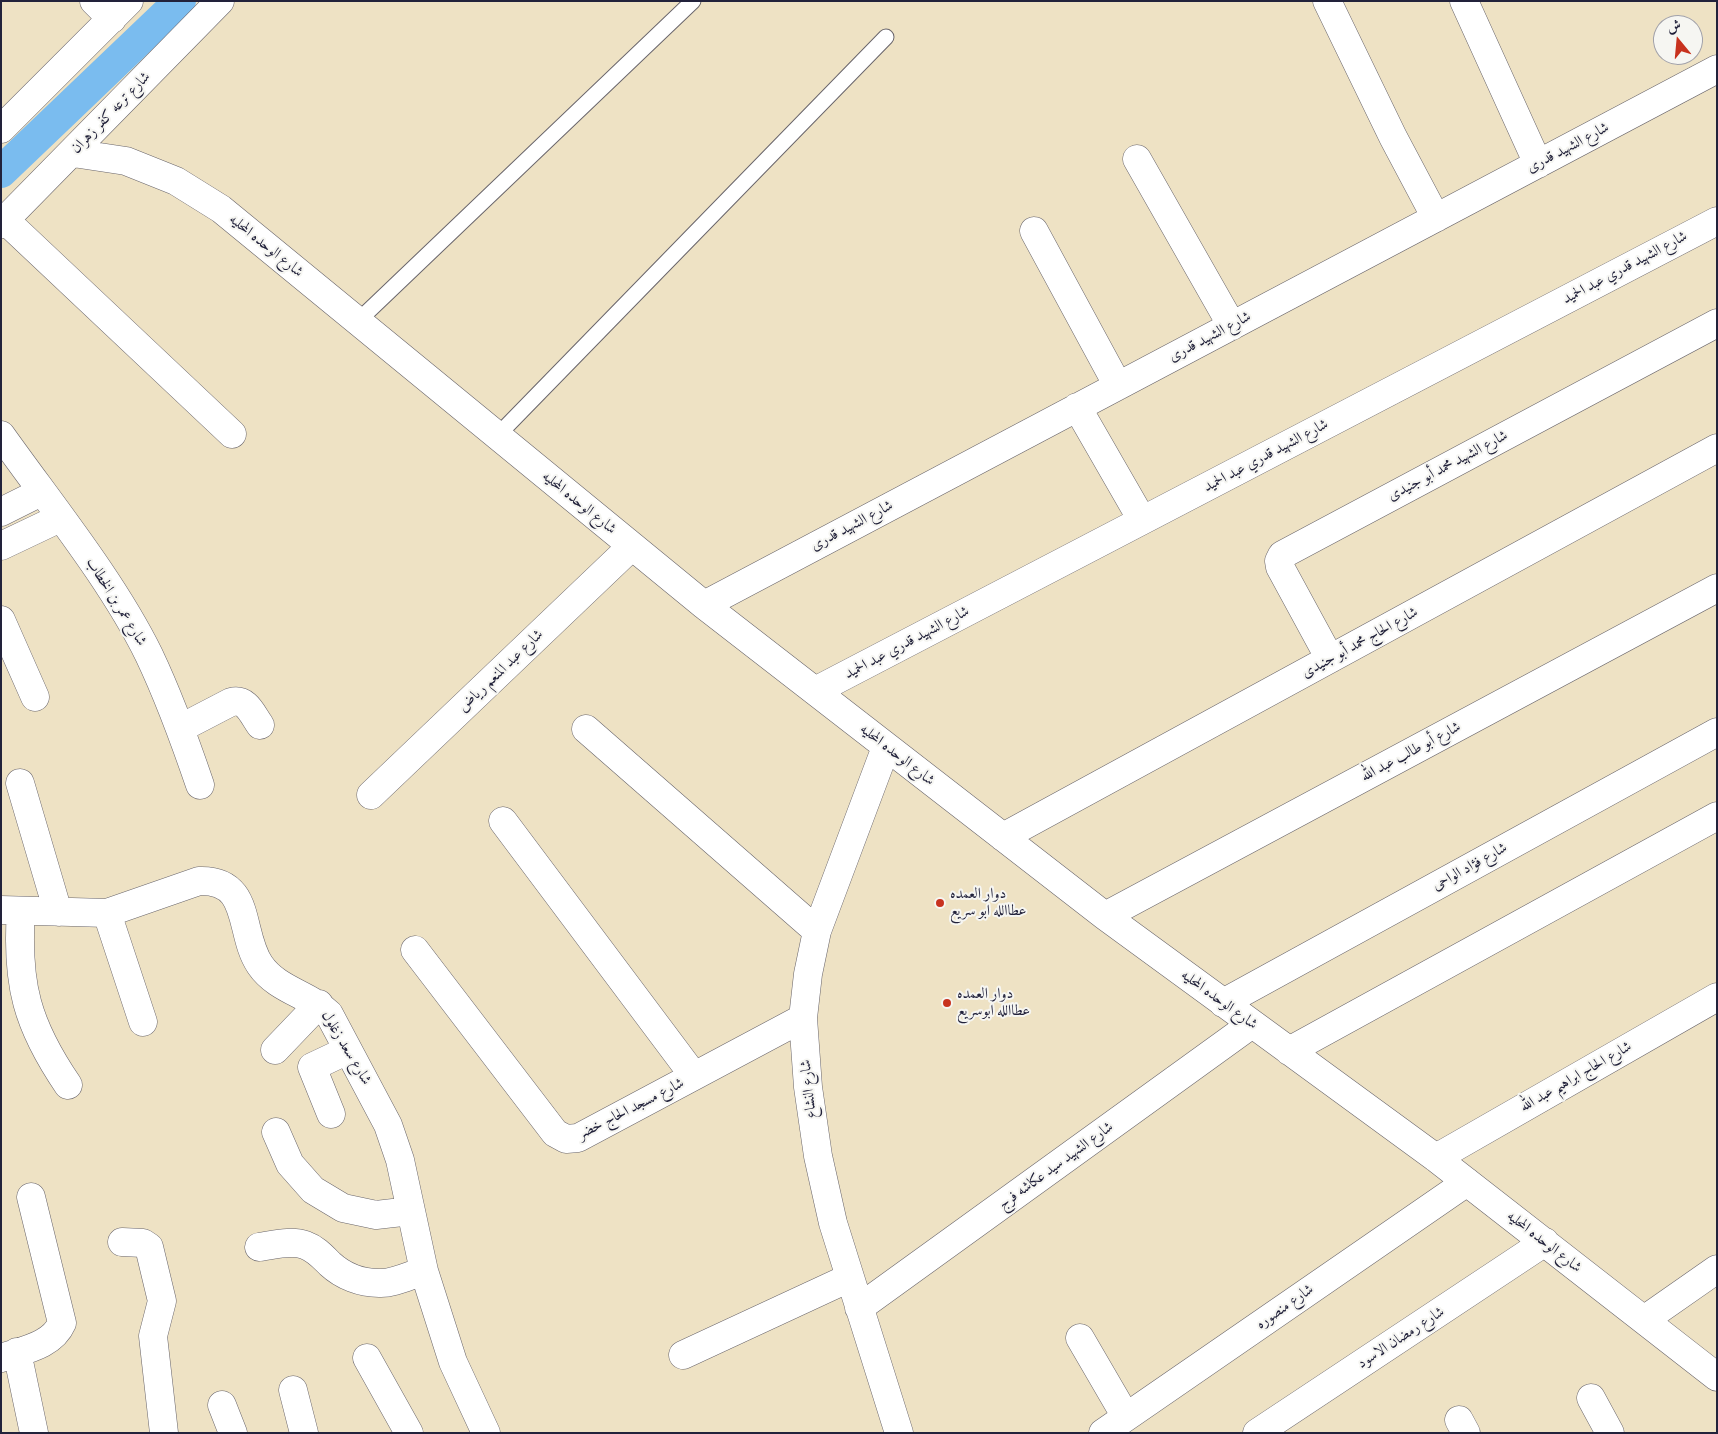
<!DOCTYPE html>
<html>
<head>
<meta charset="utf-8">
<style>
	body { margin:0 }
	#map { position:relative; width:1718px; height:1434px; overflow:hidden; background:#eee2c4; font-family:"IM FELL Great Primer",Amiri,serif }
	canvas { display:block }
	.frame { position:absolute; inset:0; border:2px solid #22223b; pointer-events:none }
	.north { position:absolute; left:1653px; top:15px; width:50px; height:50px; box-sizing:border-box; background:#f6f6f2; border:1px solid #a1a1a9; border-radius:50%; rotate:343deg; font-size:14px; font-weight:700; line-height:20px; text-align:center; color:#22223b }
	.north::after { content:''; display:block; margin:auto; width:18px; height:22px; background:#c8321e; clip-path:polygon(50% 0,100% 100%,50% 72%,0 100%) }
</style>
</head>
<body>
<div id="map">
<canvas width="1718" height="1434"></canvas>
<div class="frame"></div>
<div class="north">ش</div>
</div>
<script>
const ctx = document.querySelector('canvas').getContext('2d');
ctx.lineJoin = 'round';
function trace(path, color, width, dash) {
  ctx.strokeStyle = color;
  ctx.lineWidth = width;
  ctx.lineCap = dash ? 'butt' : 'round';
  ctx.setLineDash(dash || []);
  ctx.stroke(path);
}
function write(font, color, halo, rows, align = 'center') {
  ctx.font = font + ' "IM FELL Great Primer",Amiri,serif';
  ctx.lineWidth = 4;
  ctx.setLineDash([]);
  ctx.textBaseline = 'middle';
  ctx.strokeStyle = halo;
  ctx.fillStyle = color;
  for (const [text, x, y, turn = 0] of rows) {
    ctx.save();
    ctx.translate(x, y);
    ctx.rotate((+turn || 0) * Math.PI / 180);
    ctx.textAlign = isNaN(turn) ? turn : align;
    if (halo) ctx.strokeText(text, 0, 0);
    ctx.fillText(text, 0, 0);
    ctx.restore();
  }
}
trace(new Path2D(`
	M1 172 180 1`), '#7abcef', 32);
const lane = new Path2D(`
	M358 321 693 1
	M497 436 886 37`);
const street = new Path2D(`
	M94 1 112 19
	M1327 1 1393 137 1436 218
	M1464 1 1538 164
	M1 129 129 1
	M73 153 126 161 176 181 221 209 704 605 1105 916 1436 1158 1717 1377
	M1137 159 1232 326
	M5 220 232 434
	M1 224 220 1
	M1034 231 1118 386
	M1077 407 1142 520
	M1 435C50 504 112 580 149 655 169 697 185 741 200 785
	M1 512 41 492
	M1 546 60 518
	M704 605 1717 69
	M1 620 35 697
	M1330 659 1280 567 1279 561 1282 555 1717 323
	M815 691 1717 221
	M181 728 231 702C247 698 252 714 260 725
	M586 729 817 931
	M886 747 817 931 808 974 803 1018 808 1087 818 1156 833 1223 899 1433
	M20 783 58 912
	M371 795 632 546
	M503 821 694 1076
	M1003 837 1717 448
	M1 910 107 913 199 881C253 879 238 933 260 965 277 990 309 994 329 1014L388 1125 400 1160 424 1271 453 1362 486 1433
	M21 911C16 984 27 1025 68 1085
	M107 913 143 1022
	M1105 916 1717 588
	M415 950 555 1133 566 1139 578 1138 803 1018
	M1223 1003 1717 732
	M275 1050 319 1004
	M1289 1051 1717 816
	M331 1114 312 1067 348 1050
	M276 1132 290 1164 313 1190 343 1208 376 1215 411 1211
	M1436 1158 1717 997
	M122 1242 143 1243 149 1247 162 1301 153 1336 164 1433
	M259 1247C274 1245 291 1240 305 1245 316 1249 322 1256 330 1264 343 1276 361 1283 379 1283 393 1284 410 1275 424 1271
	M859 1308 1252 1024
	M1644 1320 1717 1269
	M1080 1338 1126 1417
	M17 1352 34 1433
	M683 1355 849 1278
	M1 1358C23 1350 52 1346 62 1323L31 1197
	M367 1358 409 1433
	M293 1390 304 1433
	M1591 1398 1610 1433
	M222 1405 233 1433
	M1459 1420 1466 1433
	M1103 1433 1467 1182
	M1257 1433 1545 1242`);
trace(lane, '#69656b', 17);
trace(street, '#69656b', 29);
trace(lane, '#fff', 15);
trace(street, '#fff', 28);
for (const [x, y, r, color] of [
	[940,903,5,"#c8321e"],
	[947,1003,5,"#c8321e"]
]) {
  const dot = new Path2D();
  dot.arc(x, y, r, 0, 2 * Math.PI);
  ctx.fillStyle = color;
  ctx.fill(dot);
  trace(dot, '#f6f6f2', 2);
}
write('15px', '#22223b', '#f6f6f2', [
	["شارع ترعه كفر زهران",111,113,-46],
	["شارع الشهيد قدرى",1568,148,-28],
	["شارع الوحده المحليه",266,246,39],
	["شارع الشهيد قدري عبد الحميد",1625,268,-28],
	["شارع الشهيد قدرى",1210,337,-28],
	["شارع الشهيد قدري عبد الحميد",1266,456,-28],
	["شارع الشهيد محمد أبو جنيدى",1448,466,-28],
	["شارع الوحده المحليه",579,503,39],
	["شارع الشهيد قدرى",852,526,-28],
	["شارع عمر بن الخطاب",116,602,58],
	["شارع الشهيد قدري عبد الحميد",907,643,-28],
	["شارع الحاج محمد أبو جنيدى",1360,643,-29],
	["شارع عبد المنعم رياض",501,671,-44],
	["شارع أبو طالب عبد الله",1411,752,-28],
	["شارع الوحده المحليه",897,755,38],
	["شارع فؤاد الواحى",1470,867,-29],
	["شارع الوحده المحليه",1219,1000,36],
	["شارع سعد زغلول",346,1048,59],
	["شارع الحاج ابراهيم عبد الله",1576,1077,-30],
	["شارع النشاع",809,1089,-96],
	["شارع مسجد الحاج خضر",631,1109,-27],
	["شارع الشهيد سيد عكاشه فرج",1056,1166,-36],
	["شارع الوحده المحليه",1544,1242,38],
	["شارع منصوره",1285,1307,-35],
	["شارع رمضان الاسود",1401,1338,-33]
]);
write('15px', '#22223b', '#f6f6f2', [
	["دوار العمده",950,894],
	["عطاالله ابو سريع",950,911],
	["دوار العمده",957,994],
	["عطاالله ابوسريع",957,1011]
], 'left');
</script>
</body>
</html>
